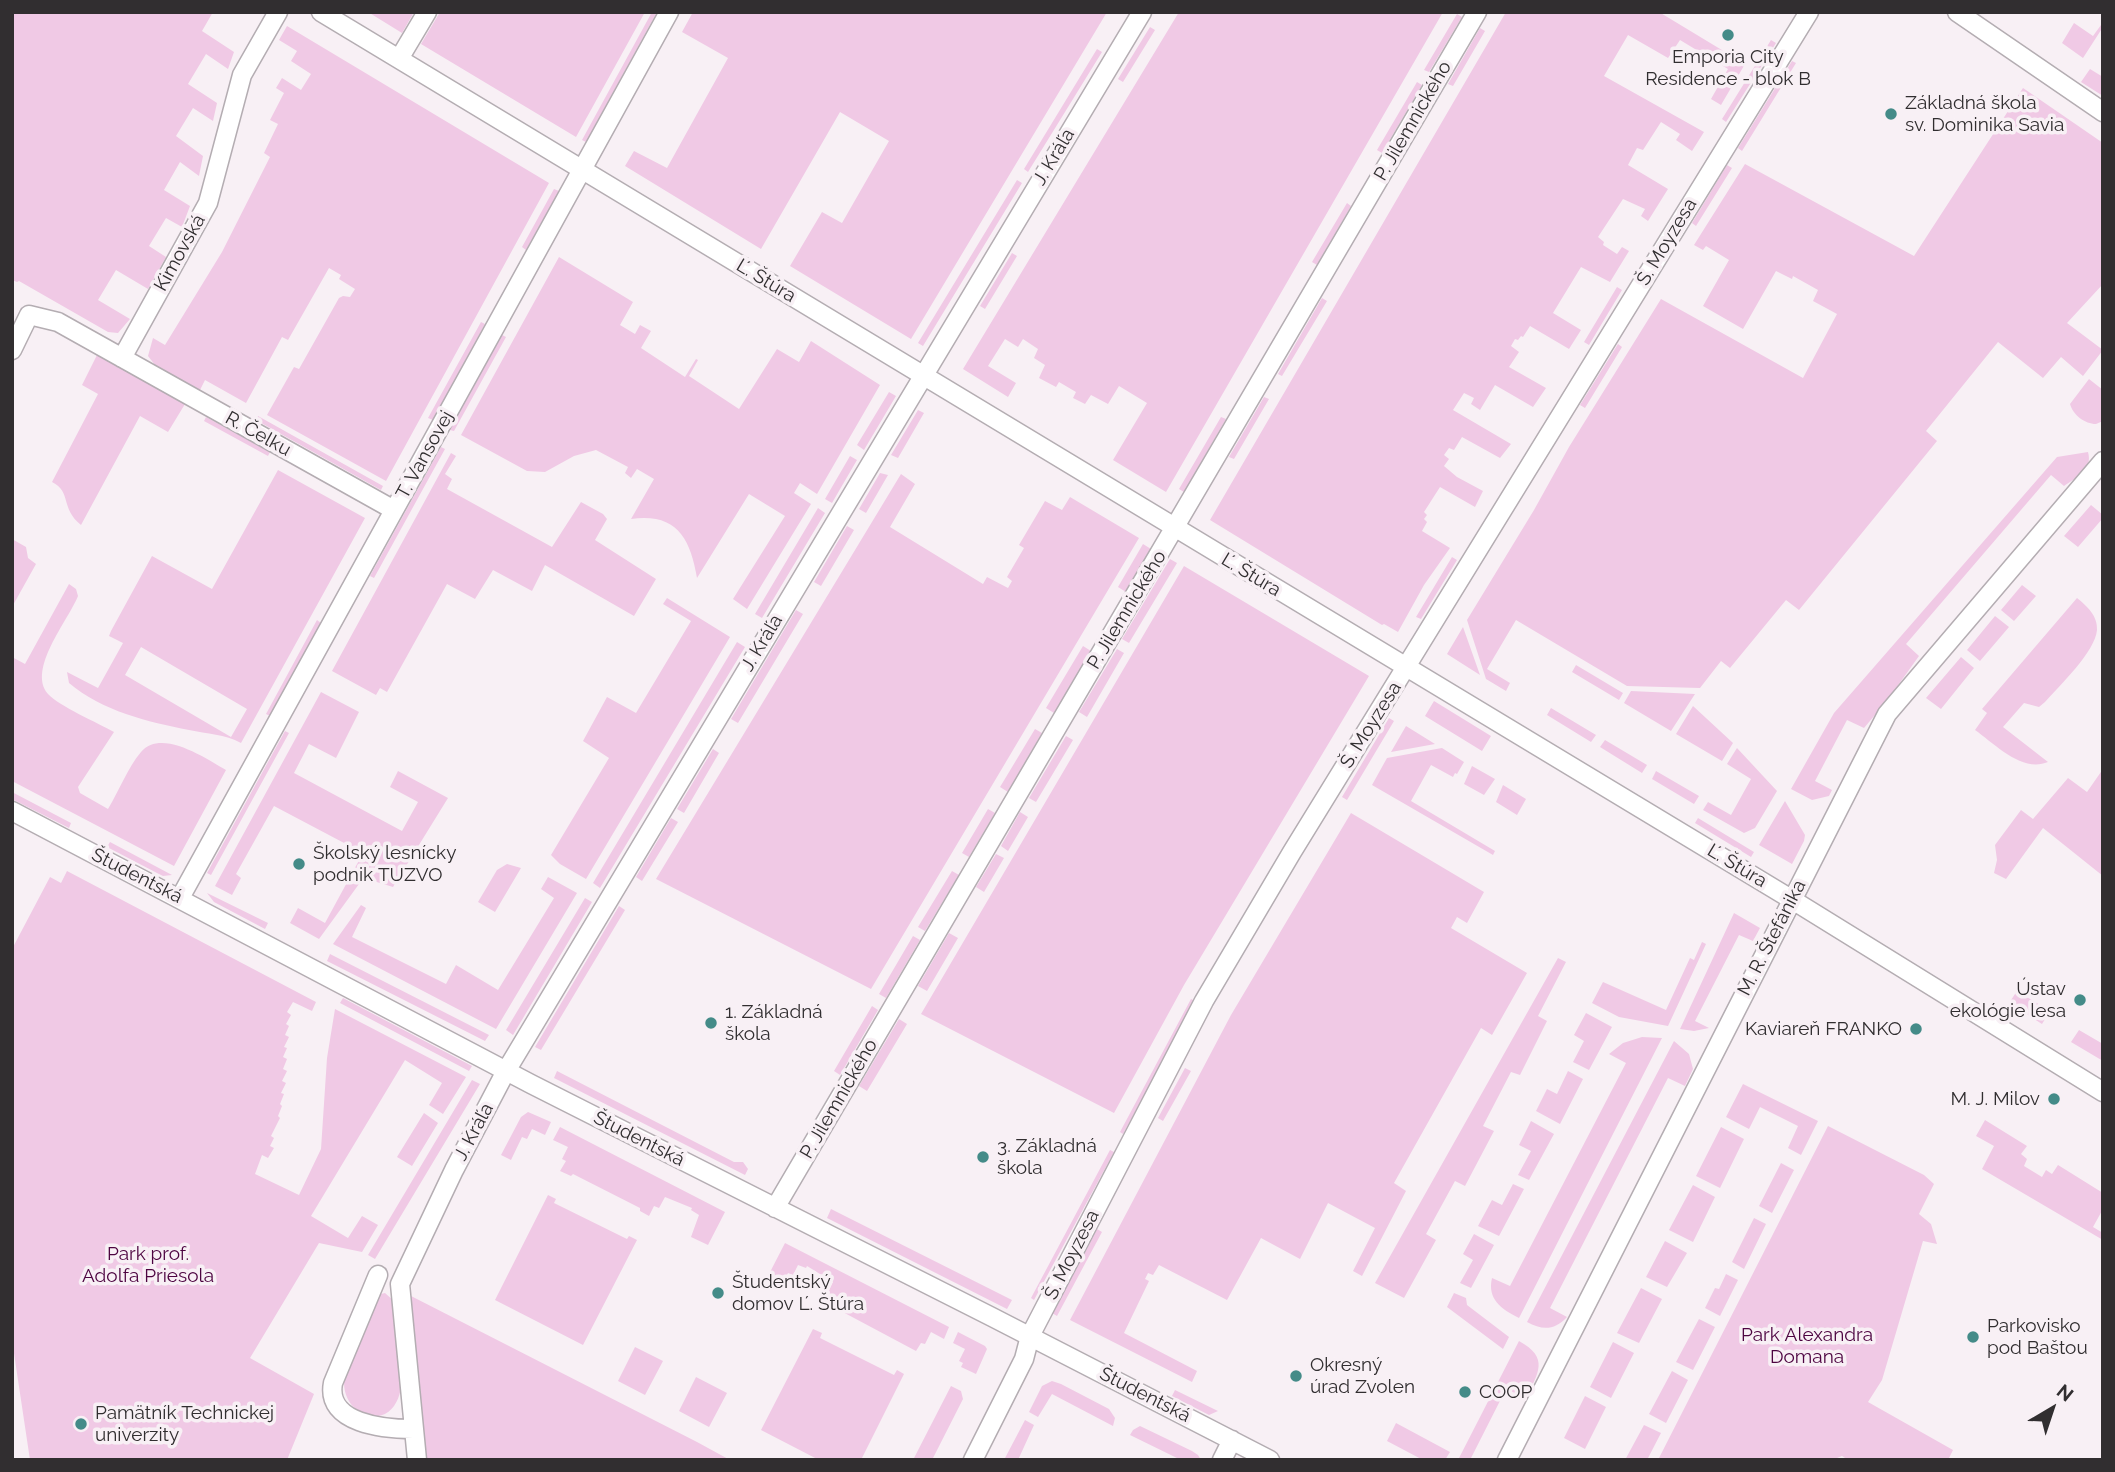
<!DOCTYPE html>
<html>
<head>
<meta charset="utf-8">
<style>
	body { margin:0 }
	#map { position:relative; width:2115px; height:1472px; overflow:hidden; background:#f8f0f5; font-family:Raleway,sans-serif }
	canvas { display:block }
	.frame { position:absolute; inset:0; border:14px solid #312e30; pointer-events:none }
	.north { position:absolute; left:2017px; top:1374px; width:70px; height:70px; -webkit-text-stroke:5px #f8f0f5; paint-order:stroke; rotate:39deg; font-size:19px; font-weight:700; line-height:28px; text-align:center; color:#312e30 }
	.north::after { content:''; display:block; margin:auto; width:24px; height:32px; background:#312e30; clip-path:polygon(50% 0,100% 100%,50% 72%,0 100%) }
</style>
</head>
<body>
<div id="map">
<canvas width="2115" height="1472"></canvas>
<div class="frame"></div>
<div class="north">N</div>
</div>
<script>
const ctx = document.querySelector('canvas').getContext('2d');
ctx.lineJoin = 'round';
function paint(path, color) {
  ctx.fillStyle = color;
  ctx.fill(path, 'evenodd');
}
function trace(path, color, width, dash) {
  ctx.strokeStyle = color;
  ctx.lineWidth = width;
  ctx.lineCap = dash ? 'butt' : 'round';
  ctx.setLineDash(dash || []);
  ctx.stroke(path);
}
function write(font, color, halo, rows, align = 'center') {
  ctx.font = font + ' Raleway,sans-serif';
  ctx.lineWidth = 7;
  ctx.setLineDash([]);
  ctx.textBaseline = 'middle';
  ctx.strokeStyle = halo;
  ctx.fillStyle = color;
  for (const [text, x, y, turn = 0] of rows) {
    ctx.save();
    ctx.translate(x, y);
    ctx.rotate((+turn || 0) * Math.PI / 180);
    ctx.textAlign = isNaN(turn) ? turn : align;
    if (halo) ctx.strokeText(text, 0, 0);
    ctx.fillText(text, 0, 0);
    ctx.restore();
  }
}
paint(new Path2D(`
	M12 12H213L202 31 234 52 228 69 206 54 188 84 217 103 213 121 193 108 176 136 203 156 199 176 180 162 164 190 190 206 182 227 166 218 149 246 166 257 148 289 116 270 98 300 130 319 118 333 108 332 19 281 17 282 12 280Z
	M368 12H414L402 33Z
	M440 12H645L576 137 421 44Z
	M652 12H657L586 142 582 140Z
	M693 12H1107L911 339 790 266 822 212 842 223 889 141 840 112 761 249 625 166 634 151 667 168 728 58 682 32Z
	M1179 12H1443L1166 492 1113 460 1147 403 1119 386 1108 404 1091 395 1085 404 1073 398 1076 392 1059 382 1056 387 1039 378 1045 365 1034 358 1038 349 1023 339 1018 347 1005 339 988 366 1016 383 1008 397 963 369Z
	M1506 12H1659L1745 64 1721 105 1711 99 1728 69 1680 40 1668 58 1628 35 1604 76 1704 132 1692 151 1676 140 1680 134 1661 122 1643 150 1637 148 1628 165 1668 189 1648 221 1641 216 1645 209 1623 199 1598 237 1604 242 1603 245 1617 254 1622 247 1629 251 1610 282 1581 267 1553 313 1581 330 1569 349 1530 326 1523 337 1521 336 1518 340 1515 339 1511 346 1519 352 1509 367 1546 388 1533 407 1495 385 1480 410 1471 404 1474 398 1464 393 1453 410 1511 444 1500 458 1462 437 1454 450 1449 448 1444 455 1449 459 1444 466 1457 477 1483 491 1475 507 1440 487 1424 512 1427 515 1424 519 1427 522 1422 531 1450 548 1424 585 1398 632 1384 624 1382 625 1210 520Z
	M1457 14 1462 17 1429 72 1424 70Z
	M2074 23 2093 36 2101 25 2103 27 2083 58 2062 43Z
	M287 26 549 183 386 481 267 415 294 367 299 369 339 298 343 296 350 297 355 289 339 279 341 275 329 268 288 340 282 337 246 403 205 380 200 390 155 365 148 356 153 338 165 345 222 252 270 157 264 153 278 124 270 120 284 93 276 88 282 78 301 90 311 74 291 61 297 51 279 40Z
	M1150 27 1155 30 1123 82 1118 79Z
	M1480 28 1485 31 1453 86 1448 84Z
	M1771 40 1776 43 1726 122 1722 119Z
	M1097 49 1102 52 1028 172 1024 169Z
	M1792 61 1796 63 1742 151 1738 148Z
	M2090 69 2103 77V96L2081 82Z
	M1417 82 1422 85 1382 153 1377 150Z
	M2023 88 2103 143V284L2067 323 2103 350 2083 376 2061 357 2043 378 1998 342 1926 431 1937 441 1799 610 1786 600 1730 668 1721 661 1700 688 1627 686 1516 620 1487 669 1510 683 1506 691 1486 679 1467 620 1534 510 1569 447 1661 299 1803 378 1837 314 1813 301 1818 290 1793 276 1792 279 1776 271 1743 329 1703 306 1729 260 1706 246 1703 250 1694 245 1745 164 1914 256Z
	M1727 165 1732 168 1696 226 1692 223Z
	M1017 180 1022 183 923 346 918 343Z
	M554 189 559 191 526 250 522 247Z
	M1347 203 1351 206 1317 265 1312 262Z
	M1012 253 1017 256 985 309 980 306Z
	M559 257 633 302 620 325 635 334 640 325 651 331 641 348 685 377 696 359 698 360 689 376 739 409 777 349 799 362 811 341 880 385 817 494 800 483 794 493 811 504 747 609 733 599 785 516 749 494 697 578C690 537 676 513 631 519L654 479 637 469 631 478 625 473 628 467 596 450 574 456 545 472 527 471 461 435Z
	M1617 287 1622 290 1589 345 1584 342Z
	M1322 298 1327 301 1282 376 1278 374Z
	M481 322 485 324 433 420 428 418Z
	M502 335 506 337 454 431 450 430Z
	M1618 344 1622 347 1585 408 1580 405Z
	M97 355 185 404 168 432 140 416 81 525C60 508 72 492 52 482L98 394 82 385Z
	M2089 379 2103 390V421L2096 424C2085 424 2073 415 2070 404Z
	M889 392 896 396 864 450 857 445Z
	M1264 397 1269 399 1234 459 1229 457Z
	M918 410 924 413 898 458 891 455Z
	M258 416 383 486 381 490 256 420Z
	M206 417 270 452 268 456 204 421Z
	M1221 417 1226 419 1184 492 1179 489Z
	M441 447 445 449 374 578 370 576Z
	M2088 452C2093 470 2077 477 2064 486L2051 475 1906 644 1919 656 1886 702 1864 728 1847 720 1815 781 1832 790 1829 796 1812 800 1791 789 1834 713 2057 457Z
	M451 453 456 456 445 474 452 479 447 489 552 547 581 502 603 514 607 519 595 540 656 579 634 616 545 565 532 591 493 570 475 599 447 584 387 692 380 688 376 695 332 671Z
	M850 456 857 460 832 503 825 499Z
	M278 470 365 518 241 743C225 734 207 734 189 730 148 722 102 711 69 683L67 672 98 688 123 643 109 636 111 631 152 556 212 589ZM141 647 247 709 231 737 125 675Z
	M880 473 888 475 866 513 859 509Z
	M901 474 915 484 890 527 983 584 987 577 1008 588 1012 581 1007 577 1024 548 1019 545 1045 501 1062 510 1070 497 1139 538 871 989 656 879Z
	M2091 505 2103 515V518L2078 547 2064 536Z
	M818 508 825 513 762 618 755 614Z
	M847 526 854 530 821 586 814 582Z
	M12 539 26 547 28 558 36 564 12 607Z
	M1143 544 1151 549 1126 592 1118 587Z
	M1452 557 1457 560 1421 619 1416 617Z
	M1170 559 1177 563 1129 643 1122 639Z
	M1184 566 1369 676 1184 985 1114 1113 921 1014Z
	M69 584 76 589 78 596C68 621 27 669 48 694 59 706 98 723 114 732L78 787 80 793 108 809C119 791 128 767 141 752 162 728 206 759 226 770L174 866 12 781V657L25 664Z
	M2022 585 2036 596 2014 621 2001 610Z
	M667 598 730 637 586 879 560 864 551 855 609 758 583 741 607 697 636 713 691 621 663 604Z
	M2077 598C2087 606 2098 616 2097 630 2095 652 2060 685 2045 702L2039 707 2024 703 2003 727 2048 762C2022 773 1995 744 1975 730L1987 713 1982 709Z
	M796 610 803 614 738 723 731 719Z
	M1995 616 2009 627 1980 661 1967 650Z
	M317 620 321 623 270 716 266 714Z
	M1463 627 1480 675 1447 654Z
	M737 642 745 647 600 888 593 883Z
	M1083 646 1091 651 1054 713 1046 708Z
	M1117 649 1124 653 1087 717 1079 712Z
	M1961 657 1974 668 1941 709 1926 698Z
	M1576 665 1623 693 1619 700 1572 672Z
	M1631 691 1695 694 1671 731 1624 703Z
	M321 692 359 712 336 758 309 744 294 773 402 831 418 802 390 787 398 771 448 798 393 887 367 879 359 884 319 939 290 923 298 908 325 923 363 853 274 806 236 874 241 878 232 895 215 886Z
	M1434 701 1491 736 1482 751 1425 716Z
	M1693 706 1733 743 1722 761 1676 734Z
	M1551 708 1596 735 1591 742 1547 715Z
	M1389 718 1394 721 1347 800 1342 797Z
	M1406 726 1435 744 1391 752Z
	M1035 729 1042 733 1008 792 1000 787Z
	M285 731 289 733 211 875 207 873Z
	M1066 736 1073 740 1036 802 1029 798Z
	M1605 740 1647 765 1642 773 1600 747Z
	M1442 748 1464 762 1457 774 1455 773 1453 777 1431 765 1411 801 1495 851 1493 855 1372 785 1387 758Z
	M1737 748 1777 791 1755 828 1744 833 1703 810 1708 802 1731 815 1751 779 1727 764Z
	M713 749 719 753 684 813 677 809Z
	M1472 766 1495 779 1484 795 1464 784Z
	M2103 769V876L2043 828 2006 879 1994 873 1997 860 1995 845 2021 810 2033 819 2068 778 2087 792Z
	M1656 771 1699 796 1694 804 1652 779Z
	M1503 785 1526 799 1517 815 1496 802Z
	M12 792 71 823 69 828 12 799Z
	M1785 801 1805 835 1804 841 1792 864 1759 845Z
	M988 809 995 813 969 857 962 853Z
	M1020 812 1028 817 1008 851 1001 846Z
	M1351 813 1484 892 1467 923 1457 917 1451 928 1527 973 1492 1035 1481 1028 1394 1183 1406 1191 1362 1276 1353 1271 1375 1228 1328 1203 1300 1259 1261 1238 1227 1300 1159 1265 1153 1275 1148 1273 1145 1279 1149 1281 1124 1333 1197 1371 1192 1382 1070 1320 1231 1015Z
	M671 818 678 822 642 881 636 877Z
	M1698 818 1754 852 1751 857 1695 823Z
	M110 842 172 875 163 876 157 873 107 847Z
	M996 854 1004 858 984 892 976 887Z
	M507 864 521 868 495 912 478 902 497 870Z
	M67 871 316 1002 312 1011 293 1002 287 1012 291 1015 286 1024 289 1026 285 1035 289 1037 284 1047 287 1048 283 1057 287 1059 283 1069 287 1071 282 1081 286 1083 281 1093 284 1094 280 1104 282 1106 278 1116 280 1118 271 1136 274 1138 270 1146 274 1148 268 1158 262 1155 255 1174 299 1195 321 1149 327 1058 335 1009 466 1077 443 1114 429 1105 442 1083 405 1060 311 1216 348 1238 362 1216 378 1225 362 1252 319 1243 250 1358 314 1394 287 1460H30L12 1340V949L50 877 61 883Z
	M952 871 959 875 925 931 918 927Z
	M548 877 577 893 496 1029 333 944 361 905 366 908 352 937 446 984 456 965 498 990 554 898 541 889Z
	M207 893 268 923 265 929 214 902Z
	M585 898 592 902 513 1035 506 1030Z
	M619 906 625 910 541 1050 535 1047Z
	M1734 913 1760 928 1753 941 1739 935 1695 1021 1709 1028 1694 1031 1680 1029Z
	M949 933 958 938 927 991 918 986Z
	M913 936 920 940 886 998 879 994Z
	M1702 942 1706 944 1668 1026 1619 1017 1592 1003 1603 982 1666 1010 1690 958 1694 960Z
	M330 954 489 1035 485 1041 327 961Z
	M1558 958 1566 962 1538 1016 1547 1021 1520 1075 1511 1072 1483 1126 1494 1131 1465 1186 1455 1181 1426 1234 1436 1240 1404 1298 1375 1283Z
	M2017 991 2050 1011 2042 1024 2009 1003Z
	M343 998 472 1066 469 1071 340 1003Z
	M1191 999 1195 1001 1123 1134 1120 1132Z
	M872 1006 878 1010 840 1075 834 1071Z
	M1586 1013 1612 1027 1589 1070 1573 1062 1584 1041 1574 1035Z
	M899 1019 907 1024 867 1091 859 1086Z
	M2079 1030 2103 1044V1061L2071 1042Z
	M1642 1037 1662 1038 1519 1318C1501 1309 1487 1299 1492 1278L1510 1286 1626 1063 1609 1054 1623 1043Z
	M1674 1041 1689 1054 1693 1069 1685 1086 1668 1078 1550 1308 1567 1317C1554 1331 1542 1330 1527 1322Z
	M1185 1068 1191 1071 1163 1121 1158 1118Z
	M557 1071 734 1162H743L748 1169 745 1175 554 1078Z
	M1568 1071 1583 1079 1560 1124 1536 1111 1547 1089 1557 1094Z
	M472 1080 480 1084 375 1259 368 1255Z
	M1743 1084 1818 1121 1801 1155 1788 1148 1798 1126 1760 1107 1749 1129 1726 1117Z
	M528 1112 551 1122 545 1135 532 1129 527 1139 522 1137 511 1160 501 1155 521 1117Z
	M424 1113 438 1123 412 1166 397 1157Z
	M1985 1120 2027 1146 2021 1154 2027 1159 2024 1166 2042 1177 2046 1170 2052 1174 2058 1165 2103 1193V1209L2093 1227 2103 1233V1240L1982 1169 1994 1146 1976 1136Z
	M1531 1121 1554 1134 1529 1180 1518 1175 1531 1151 1519 1145Z
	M1828 1126 1924 1175 1934 1184 1919 1214 1931 1224 1937 1244 1923 1241 1882 1380 1868 1402 1953 1450 1948 1460H1848L1842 1456 1832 1460H1658Z
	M560 1127 725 1212 708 1245 691 1237 699 1215 691 1210 692 1208 665 1197 659 1208 654 1206 649 1216 640 1211V1208L573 1174 571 1176 560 1171 566 1161 562 1159 568 1147 553 1140Z
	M1721 1127 1744 1139 1720 1188 1696 1176Z
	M1110 1150 1114 1152 1034 1300 1031 1298Z
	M1781 1163 1794 1170 1772 1213 1759 1206Z
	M1513 1184 1524 1189 1499 1236 1478 1226 1492 1200 1502 1205Z
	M1693 1185 1715 1197 1693 1242 1669 1230Z
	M548 1195 556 1199 554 1203 627 1239 629 1236 637 1240 583 1345 495 1300Z
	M831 1209 1012 1300 1007 1309 827 1218Z
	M1754 1218 1766 1224 1744 1269 1732 1262Z
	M1097 1229 1102 1232 1057 1316 1052 1313Z
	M1474 1234 1494 1245 1471 1288 1460 1283 1473 1260 1463 1254Z
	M1665 1241 1687 1253 1667 1287 1646 1277Z
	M785 1243 949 1327 944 1339 931 1332 925 1344 921 1343 916 1351 839 1310 836 1311 825 1305 830 1296 827 1294 833 1282 807 1266 806 1268 798 1265 793 1275 788 1273 783 1283 768 1276Z
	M1726 1274 1738 1280 1720 1316 1705 1308 1715 1288 1719 1289Z
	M1641 1288 1662 1299 1639 1343 1617 1333Z
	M385 1293 394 1301 401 1388C392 1438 336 1415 345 1374L375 1301 381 1294Z
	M1454 1293 1466 1298 1467 1305 1509 1337 1503 1349 1447 1307Z
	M411 1296 697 1442 730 1460H426Z
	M1699 1319 1715 1327 1693 1370 1676 1362Z
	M813 1329 822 1333 820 1338 894 1375 897 1370 904 1374 861 1460H819L761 1430Z
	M958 1332 985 1346 987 1349 976 1374 961 1367 963 1363 959 1361 965 1349 953 1343Z
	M1519 1341C1550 1358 1538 1373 1526 1398L1506 1389 1470 1460H1458Z
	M1613 1342 1634 1353 1611 1398 1590 1387Z
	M635 1347 663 1361 645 1395 618 1381Z
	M1672 1371 1688 1380 1666 1423 1649 1414Z
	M696 1377 727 1393 709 1427 679 1411Z
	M1052 1381 1061 1384 1109 1409 1115 1418 1113 1426 1052 1394 1038 1417 1029 1412 1042 1386Z
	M951 1386 961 1391 963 1399 932 1460H913Z
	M1175 1390 1218 1411 1209 1415 1172 1396Z
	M1585 1396 1606 1407 1585 1449 1564 1438Z
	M1025 1420 1034 1425 1018 1460H1004Z
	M1396 1423 1450 1452 1445 1460H1423L1387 1441Z
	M1644 1425 1661 1433 1647 1460H1625Z
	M1140 1426 1192 1451 1198 1455 1201 1460H1181L1130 1435 1133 1430Z`), '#f0c9e5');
const street = new Path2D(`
	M321 12 1791 899 2103 1092
	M1957 12 2103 112
	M399 59 427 12
	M12 350 29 315 58 322 394 510
	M122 358 208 203 242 75 278 12
	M12 811 531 1084 992 1317 1270 1460
	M180 898 669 12
	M775 1208 1477 12
	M378 1275 333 1383C325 1424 385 1429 413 1429
	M417 1460 400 1284 454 1170 506 1071 1142 12
	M973 1460 1024 1359 1030 1336 1204 1001 1292 852 1809 12
	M1222 1460 1232 1440
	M1507 1460 1887 714 2103 461`);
trace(street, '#b4adb2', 21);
trace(street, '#fff', 18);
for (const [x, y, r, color] of [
	[1728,35,7,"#448b88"],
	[1891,114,7,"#448b88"],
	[299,864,7,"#448b88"],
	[2080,1000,7,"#448b88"],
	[711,1023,7,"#448b88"],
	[1916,1029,7,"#448b88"],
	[2054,1099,7,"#448b88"],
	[983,1157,7,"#448b88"],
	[718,1293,7,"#448b88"],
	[1973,1337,7,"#448b88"],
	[1296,1376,7,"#448b88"],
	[1465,1392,7,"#448b88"],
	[81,1424,7,"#448b88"]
]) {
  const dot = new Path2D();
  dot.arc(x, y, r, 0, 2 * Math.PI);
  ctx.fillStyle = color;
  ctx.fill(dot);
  trace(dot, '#f8f0f5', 2.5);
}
write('19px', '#312e30', '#f8f0f5', [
	["Emporia City",1728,57,"center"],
	["Residence - blok B",1728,79,"center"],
	["Základná škola",1905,103],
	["sv. Dominika Savia",1905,125],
	["Školský lesnícky",313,853],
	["podnik TUZVO",313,875],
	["Ústav",2066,989,"right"],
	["ekológie lesa",2066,1011,"right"],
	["1. Základná",725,1012],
	["škola",725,1034],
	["Kaviareň FRANKO",1902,1029,"right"],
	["M. J. Milov",2040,1099,"right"],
	["3. Základná",997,1146],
	["škola",997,1168],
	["Študentský",732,1282],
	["domov Ľ. Štúra",732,1304],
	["Parkovisko",1987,1326],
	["pod Baštou",1987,1348],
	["Okresný",1310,1365],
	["úrad Zvolen",1310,1387],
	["COOP",1479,1392],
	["Pamätník Technickej",95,1413],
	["univerzity",95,1435]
], 'left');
write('19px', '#312e30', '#f8f0f5', [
	["P. Jilemnického",1413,121,-60],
	["J. Kráľa",1054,157,-59],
	["Š. Moyzesa",1667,242,-59],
	["Kimovská",180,253,-61],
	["Ľ. Štúra",766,281,31],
	["R. Čelku",258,434,29],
	["T. Vansovej",425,455,-61],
	["Ľ. Štúra",1251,575,31],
	["P. Jilemnického",1127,610,-59],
	["J. Kráľa",762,643,-59],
	["Š. Moyzesa",1371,725,-58],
	["Ľ. Štúra",1737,866,31],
	["Študentská",137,876,27],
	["M. R. Štefánika",1772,938,-63],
	["P. Jilemnického",839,1099,-60],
	["J. Kráľa",474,1132,-62],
	["Študentská",639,1139,27],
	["Š. Moyzesa",1072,1255,-63],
	["Študentská",1145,1395,27]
]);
write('19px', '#4d0441', '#f8f0f5', [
	["Park prof.",148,1254],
	["Adolfa Priesola",148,1276],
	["Park Alexandra",1807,1335],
	["Domana",1807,1357]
]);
</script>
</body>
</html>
